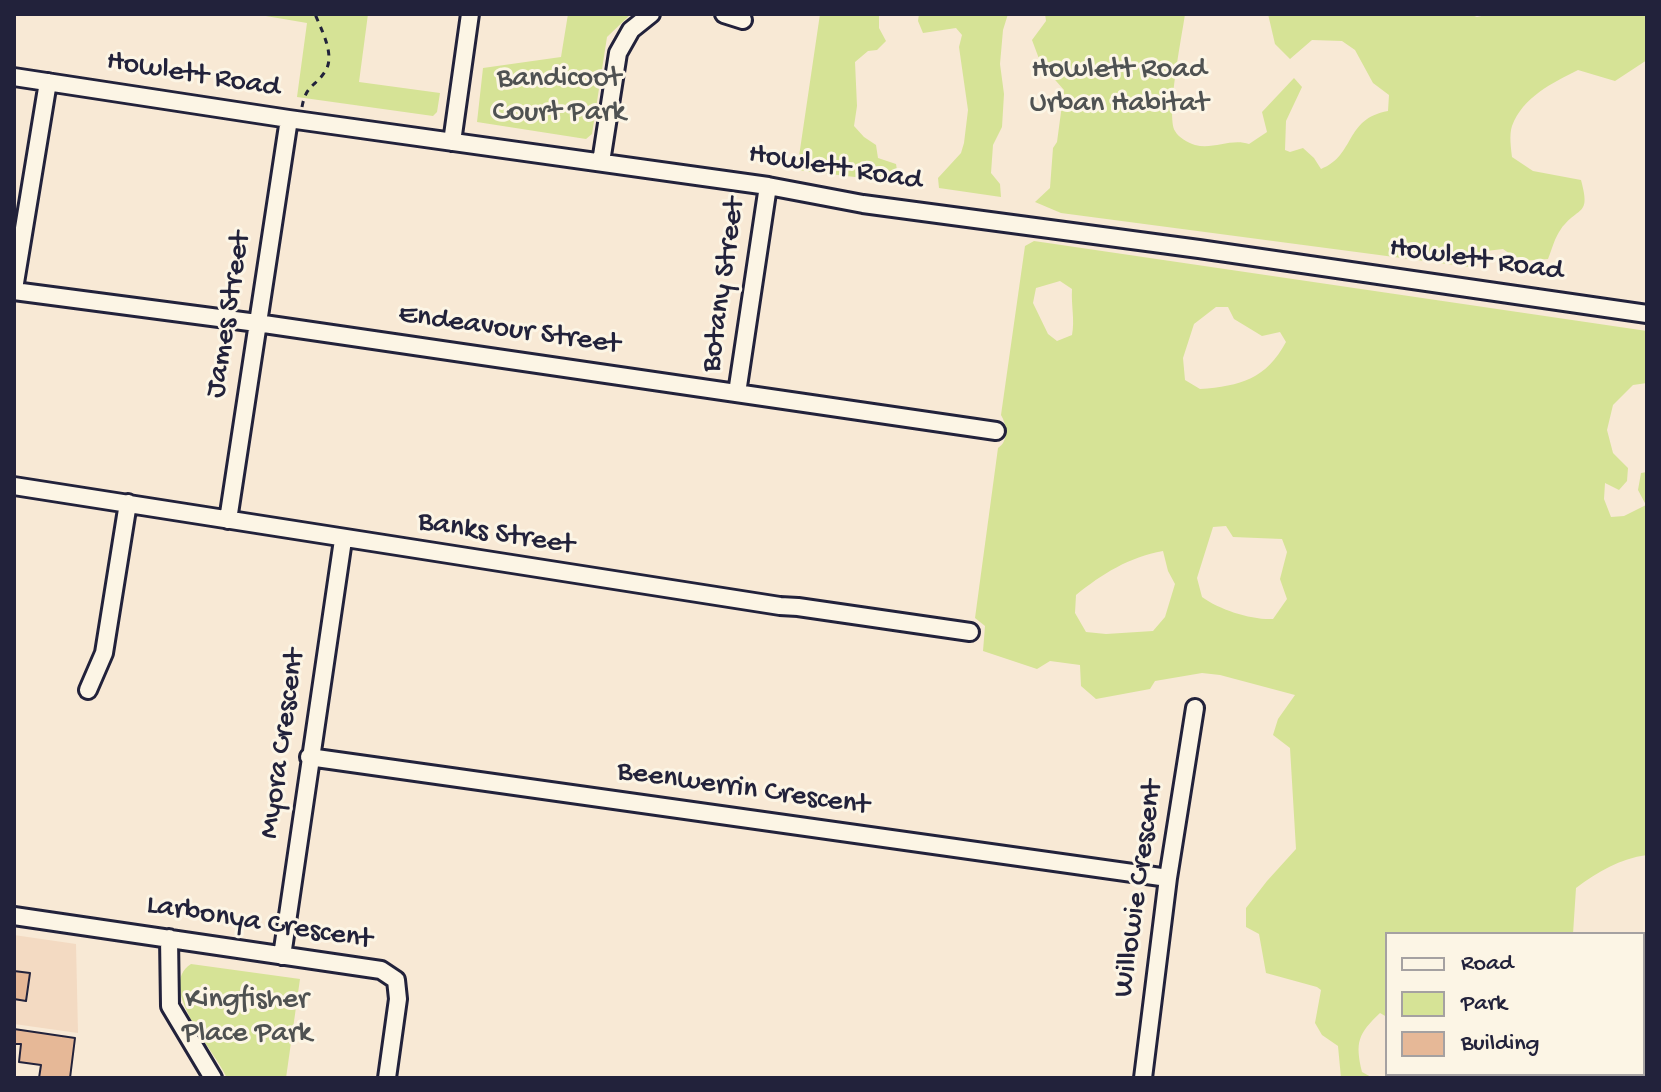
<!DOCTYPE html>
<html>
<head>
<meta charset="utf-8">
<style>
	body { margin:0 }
	#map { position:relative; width:1661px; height:1092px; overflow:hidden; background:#f8e9d5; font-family:"Gochi Hand",sans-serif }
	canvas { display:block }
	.frame { position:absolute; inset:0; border:16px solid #22223b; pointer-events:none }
	.legend { position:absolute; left:1385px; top:932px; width:260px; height:144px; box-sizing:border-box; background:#fcf5e5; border:2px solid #a5a1a1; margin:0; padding:10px 14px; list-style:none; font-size:24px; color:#22223b }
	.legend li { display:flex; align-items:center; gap:16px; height:40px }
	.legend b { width:40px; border:2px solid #a5a1a1 }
</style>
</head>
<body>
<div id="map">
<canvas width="1661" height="1092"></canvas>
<div class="frame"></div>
<ul class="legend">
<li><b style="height:10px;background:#fcf5e5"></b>Road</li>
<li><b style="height:22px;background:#d6e396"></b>Park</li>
<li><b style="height:22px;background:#e6b897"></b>Building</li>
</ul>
</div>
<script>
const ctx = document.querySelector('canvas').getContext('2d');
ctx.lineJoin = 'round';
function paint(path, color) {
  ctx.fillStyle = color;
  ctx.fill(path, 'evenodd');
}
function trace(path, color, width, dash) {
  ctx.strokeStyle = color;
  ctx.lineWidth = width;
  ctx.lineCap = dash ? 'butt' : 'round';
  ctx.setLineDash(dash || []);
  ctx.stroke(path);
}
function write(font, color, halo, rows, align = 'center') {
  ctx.font = font + ' "Gochi Hand",sans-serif';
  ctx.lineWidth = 6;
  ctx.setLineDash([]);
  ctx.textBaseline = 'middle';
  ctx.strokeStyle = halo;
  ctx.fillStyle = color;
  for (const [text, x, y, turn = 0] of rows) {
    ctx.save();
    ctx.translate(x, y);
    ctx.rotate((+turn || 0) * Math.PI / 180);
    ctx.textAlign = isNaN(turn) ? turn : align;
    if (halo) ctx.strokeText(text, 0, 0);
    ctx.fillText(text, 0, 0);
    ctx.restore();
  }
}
paint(new Path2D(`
	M14 935 76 944 78 1033 14 1024Z`), '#f3dac2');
paint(new Path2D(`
	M254 14H368L359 82 440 93 437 112 433 116 297 97 307 23Z
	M568 14H631L607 37 592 134 586 139 477 122 483 68 561 57Z
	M820 14H879V28L886 41 877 50 868 51 855 62 857 106 854 126 864 137 876 145 878 158 896 164 898 176 896 182 797 170Z
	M919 14H1008L1003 30 1000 64 1004 94 1002 127 993 145 991 173 1000 184 1001 197 939 188 938 178 961 153 964 143 968 110 959 47 962 35 956 28 923 33 918 21Z
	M1045 14H1185C1182 36 1166 115 1175 131 1178 137 1188 143 1195 145 1213 150 1231 138 1249 144L1267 132 1262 112 1294 78 1302 87 1286 121 1285 150 1290 152 1303 148 1314 158 1321 169C1356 155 1344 119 1388 111L1389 95 1373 83 1355 50 1342 41 1312 40 1290 59 1275 44 1268 14H1469L1477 17 1490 14H1647V60L1615 81 1578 70C1552 83 1523 97 1512 126 1509 135 1511 148 1512 157L1533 171 1581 180C1591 217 1579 205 1561 229 1555 237 1552 249 1548 259L1520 261 1503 249 1486 251 1470 267 1061 213 1035 202 1050 188 1053 148 1057 142 1064 90 1041 64 1032 40 1046 21Z
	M1034 241 1647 331V383L1633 385 1613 405 1607 430 1613 453 1628 468 1627 481 1619 490 1605 483 1604 499 1611 517 1624 516 1646 505 1638 490 1641 473 1647 472V855C1619 859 1599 871 1576 888L1573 934H1387V1017L1380 1013C1358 1034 1355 1042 1362 1072L1373 1078H1341L1338 1046 1322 1035 1315 1023 1321 990 1317 987 1266 973 1259 934 1246 927V908L1267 881 1296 849 1290 748 1273 735 1278 719 1295 695 1220 675 1202 673 1155 681 1150 689 1096 699 1081 686 1080 665 1050 661 1037 669 983 651 985 626 975 618 998 448C1009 441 1007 425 1001 415L1025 246ZM1060 281 1072 289C1071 305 1075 320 1072 335L1057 341 1048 334 1033 303 1036 288ZM1216 307H1228L1234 319 1262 336 1280 332 1286 342C1266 379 1241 386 1200 389L1185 380 1183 358 1194 324ZM1226 526 1233 537 1282 539 1287 552 1280 579 1287 599 1273 619C1251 620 1220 610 1202 597L1197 578 1213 527ZM1163 551 1168 571 1175 584 1165 617 1153 631 1106 634 1086 632 1075 613 1076 595C1102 574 1129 557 1163 551Z
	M191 964 300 979 286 1078H227C216 1052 155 987 191 964Z
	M1647 1014V1078H1547L1553 1074H1643V1018Z`), '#d6e396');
const building = new Path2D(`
	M14 971 30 973 26 1001 14 999Z
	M14 1029 75 1038 70 1078H39L41 1065 19 1062 21 1044H14Z`);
paint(building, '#e6b897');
trace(building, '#22223b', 2);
const minor = new Path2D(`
	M724 14 743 20
	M14 77 289 119 768 186 863 204 1199 249 1647 314
	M452 142 470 14
	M601 162 618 53 631 30 651 14
	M14 289 48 82
	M14 291 257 323 996 431
	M737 393 768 186
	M14 486 780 606 798 607 970 632
	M228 520 289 119
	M88 690 104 653 128 503
	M309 757 1168 878
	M14 916 381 970 396 980 398 999 387 1078
	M169 938 170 1006 213 1078
	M282 956 343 540
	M1143 1078 1168 878 1195 708`);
trace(minor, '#22223b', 22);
trace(new Path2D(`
	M302 107C306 84 316 87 326 70 335 54 321 29 315 14`), '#22223b', 3, [6, 6]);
trace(minor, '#fcf5e5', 16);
write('30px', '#4f5252', '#fcf5e5', [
	["Howlett Road",1119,71],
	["Urban Habitat",1119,105],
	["Bandicoot",559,80],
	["Court Park",559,114],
	["Kingfisher",247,1001],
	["Place Park",247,1035]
]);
write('30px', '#22223b', '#fcf5e5', [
	["Howlett Road",193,76,9],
	["Howlett Road",835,169,9],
	["Howlett Road",1476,261,8],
	["Botany Street",725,285,-82],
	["James Street",230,315,-81],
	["Endeavour Street",509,331,8],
	["Banks Street",496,535,9],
	["Myora Crescent",284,744,-82],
	["Beenwerrin Crescent",743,790,8],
	["Willowie Crescent",1140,889,-82],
	["Larbonya Crescent",259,924,9]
]);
</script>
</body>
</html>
